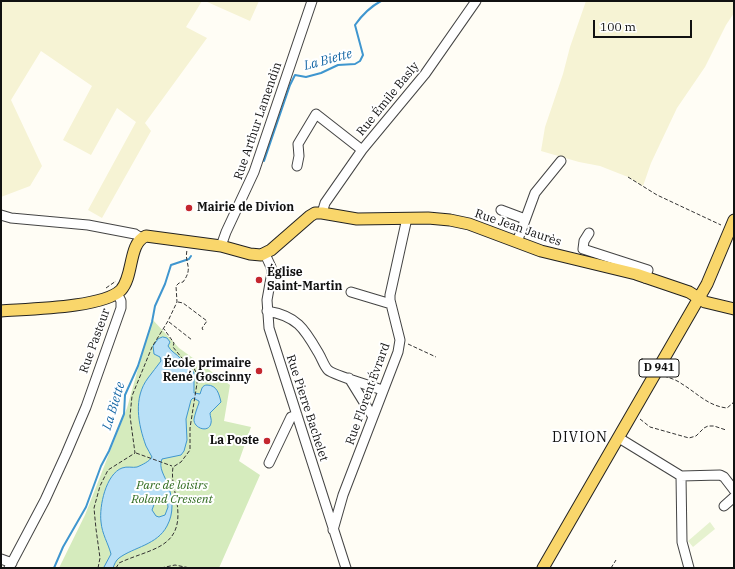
<!DOCTYPE html>
<html>
<head>
<meta charset="utf-8">
<style>
	body { margin:0 }
	#map { position:relative; width:735px; height:569px; overflow:hidden; background:#fffdf5; font-family:"IBM Plex Serif",serif }
	canvas { display:block }
	.frame { position:absolute; inset:0; border:2px solid #111; pointer-events:none }
	.scale { position:absolute; left:593px; top:20px; width:99px; height:18px; box-sizing:border-box; border:2px solid #111; border-top:0; padding-left:5px; font-size:12px; line-height:14px; white-space:nowrap; color:#111; -webkit-text-stroke:3px #fff; paint-order:stroke }
</style>
</head>
<body>
<div id="map">
<canvas width="735" height="569"></canvas>
<div class="frame"></div>
<div class="scale">100 m</div>
</div>
<script>
const ctx = document.querySelector('canvas').getContext('2d');
ctx.lineJoin = 'round';
function paint(path, color) {
  ctx.fillStyle = color;
  ctx.fill(path, 'evenodd');
}
function trace(path, color, width, dash) {
  ctx.strokeStyle = color;
  ctx.lineWidth = width;
  ctx.lineCap = dash ? 'butt' : 'round';
  ctx.setLineDash(dash || []);
  ctx.stroke(path);
}
function write(font, color, halo, rows, align = 'center') {
  ctx.font = font + ' "IBM Plex Serif",serif';
  ctx.lineWidth = 4;
  ctx.setLineDash([]);
  ctx.textBaseline = 'middle';
  ctx.strokeStyle = halo;
  ctx.fillStyle = color;
  for (const [text, x, y, turn = 0] of rows) {
    ctx.save();
    ctx.translate(x, y);
    ctx.rotate((+turn || 0) * Math.PI / 180);
    ctx.textAlign = isNaN(turn) ? turn : align;
    if (halo) ctx.strokeText(text, 0, 0);
    ctx.fillText(text, 0, 0);
    ctx.restore();
  }
}
paint(new Path2D(`
	M1 1H202L186 27 207 38 145 123 151 131 102 218 88 210 136 122 117 108 91 155 63 140 92 86 41 51 11 100 42 166 30 186 1 197Z
	M205 1H259L250 21Z
	M586 1H734V13L726 25 705 67 677 108 651 163 643 186 628 177 600 166 579 162 541 151 545 127 563 74 570 47Z`), '#f6f3d4');
paint(new Path2D(`
	M152 319 179 348 230 385 224 421 251 427 239 461 260 475 219 568H59L85 515 127 408Z`), '#d5ebbd');
paint(new Path2D(`
	M710 522 715 529 693 547 688 541Z`), '#e6f2cf');
const water = new Path2D(`
	M163 337 167 338 170 342 168 346C171 352 177 354 181 359 183 361 183 363 185 364 188 367 193 369 194 373 194 377 194 389 194 393L200 394C201 392 201 390 202 388 203 386 205 385 207 385 217 385 219 394 221 402L210 413C210 416 212 420 211 423 209 434 193 428 194 419 195 414 197 408 199 403V401L193 398 191 400 186 419 187 440 184 451 181 455 162 459C158 468 165 476 168 485 173 499 174 513 167 526 157 545 134 547 119 558 116 560 114 565 113 568H105L104 567 111 554C108 543 102 534 101 522 99 506 106 474 122 468 127 466 133 468 137 467 142 465 150 461 152 457 150 453 148 450 146 446 138 424 133 398 148 378 152 372 157 367 161 361L160 357 154 354 153 346 158 339ZM159 498 167 500 168 507 165 515 159 517 156 516 152 510 155 502Z`);
paint(water, '#b9e0f7');
trace(water, '#3f96cf', 1);
trace(new Path2D(`
	M264 161 290 85 295 75 306 77 321 73 338 65 355 64 360 61 363 55 355 25C362 15 370 7 381 1
	M54 568 63 547 86 507 101 466 109 451 124 414 125 395 138 366 152 322 155 306 165 284 171 265 189 259 191 256`), '#3f96cf', 2);
const minor = new Path2D(`
	M297 166 299 156 298 144 316 114 362 150
	M501 210 525 219
	M322 213 325 203 362 150 425 74 476 1
	M1 215 11 218 88 225 135 234 141 238
	M589 233 584 241 583 249 648 270 645 278
	M517 242 535 193 561 161
	M221 246 226 232 254 172 312 1
	M265 254 271 267 272 272 267 300 269 328 346 568
	M351 292 391 304
	M267 311C298 316 305 330 319 354 322 359 324 366 328 370 333 375 374 387 383 390
	M349 378 373 417
	M619 438 681 476 720 475 724 477 734 490
	M269 463 291 417 297 415
	M681 476 682 542 689 568
	M724 506 734 497
	M333 530 343 495 398 352 400 340 390 300V295L407 218
	M1 559 12 563
	M9 568 45 500 66 454 86 407 121 308V301L117 293`);
const major = new Path2D(`
	M1 311C27 309 103 308 121 290 134 276 128 243 146 236L221 246 250 254 261 255 271 250 310 216 315 213H322L357 219 428 218 450 220 469 224 541 251 636 274 689 292 705 302 734 309
	M543 568 707 284 734 220`);
trace(minor, '#444', 11);
trace(major, '#222', 13);
trace(new Path2D(`
	M628 177 657 195 721 225
	M106 288 116 281
	M178 302 183 303 207 321 202 328 203 330
	M169 322 192 340
	M408 344 436 357
	M664 376C670 378 677 380 682 384 697 393 708 406 727 408L733 403 734 401
	M640 419 650 427 689 438 696 436 704 428 708 426H714L726 430
	M136 453 172 466
	M98 568 100 558 96 529 94 508 100 486 108 470 135 453 130 416 132 396 152 347 168 321 177 302 176 286 179 283 183 282C194 267 184 264 187 250
	M116 568 119 563C151 548 184 549 177 503 175 490 171 480 173 467L181 462 190 450V428L198 377 194 368 186 363 173 347 174 343 164 329
	M161 568 175 565 190 568
	M611 568 616 560`), '#333', 1, [4, 2]);
trace(minor, '#fff', 9);
trace(major, '#f9d66b', 11);
for (const [x, y, r, color] of [
	[189,208,4,"#c4262e"],
	[259,280,4,"#c4262e"],
	[259,371,4,"#c4262e"],
	[267,441,4,"#c4262e"]
]) {
  const dot = new Path2D();
  dot.arc(x, y, r, 0, 2 * Math.PI);
  ctx.fillStyle = color;
  ctx.fill(dot);
  trace(dot, '#fff', 1.5);
}
for (const [x, y, w] of [
	[659,368,40]
]) {
  const box = new Path2D();
  box.roundRect(x - w / 2, y - 9, w, 18, 3);
  ctx.fillStyle = '#fff';
  ctx.fill(box);
  trace(box, '#111', 1);
}
write('bold 11px', '#111', null, [
	["D 941",659,368]
]);
write('12px', '#111', '#fff', [
	["Rue Émile Basly",388,99,-51],
	["Rue Arthur Lamendin",258,121,-71],
	["Rue Jean Jaurès",518,228,19],
	["Rue Pasteur",95,341,-70],
	["Rue Florent Évrard",368,394,-70],
	["Rue Pierre Bachelet",307,408,72]
]);
write('bold 12px', '#111', '#fff', [
	["Mairie de Divion",197,208],
	["Église",267,273],
	["Saint-Martin",267,287],
	["École primaire",251,364,"right"],
	["René Goscinny",251,378,"right"],
	["La Poste",259,441,"right"]
], 'left');
write('italic 12px', '#2f6b1f', '#fff', [
	["Parc de loisirs",172,486],
	["Roland Cressent",172,500]
]);
write('italic 13px', '#1768a6', '#fff', [
	["La Biette",328,60,-15],
	["La Biette",114,406,-73]
]);
ctx.letterSpacing = '1px';
write('14px', '#111', '#fff', [
	["DIVION",580,438]
]);
ctx.letterSpacing = '0px';
</script>
</body>
</html>
